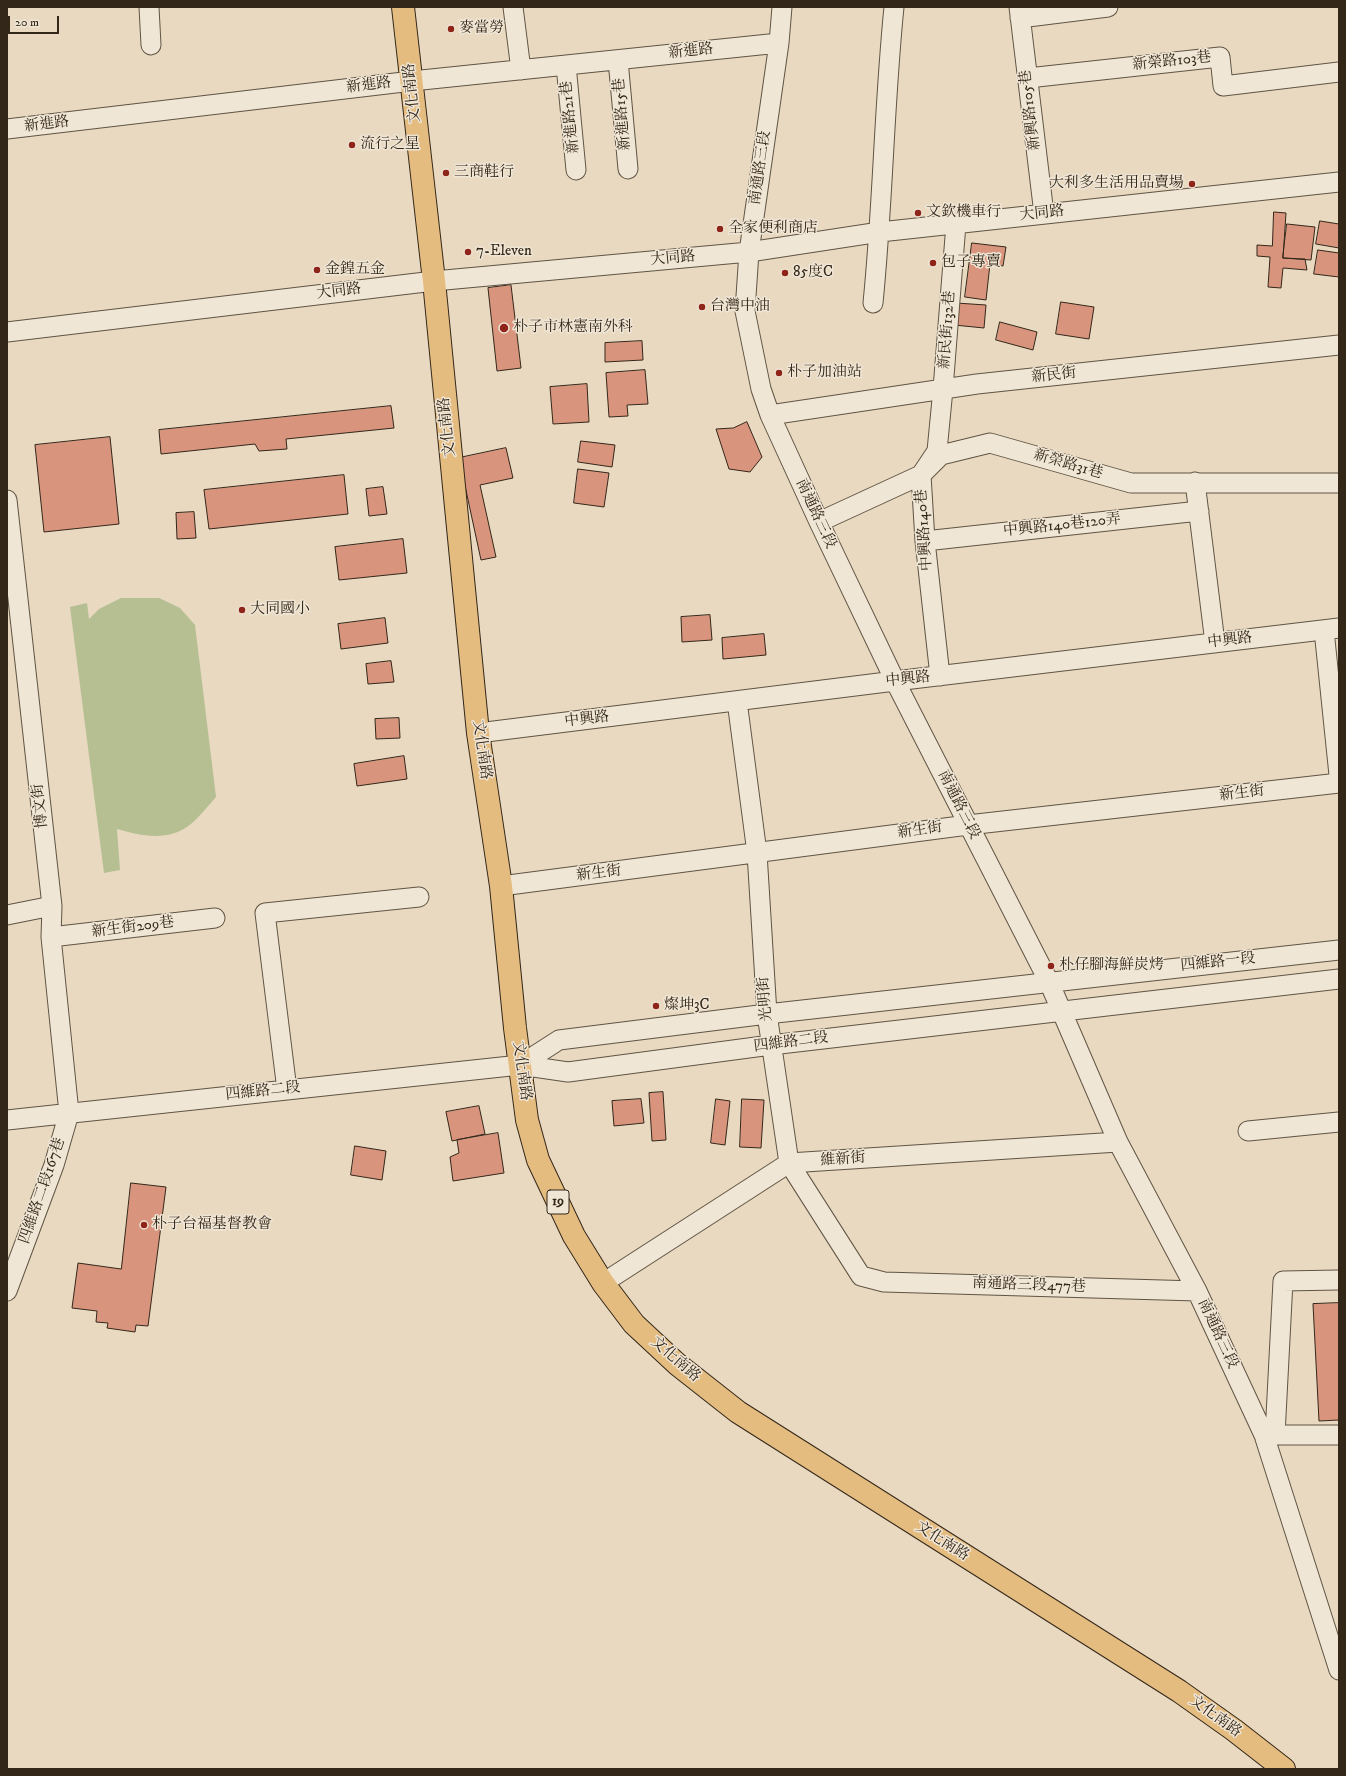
<!DOCTYPE html>
<html>
<head>
<meta charset="utf-8">
<style>
	body { margin:0 }
	#map { position:relative; width:1346px; height:1776px; overflow:hidden; background:#e8d9c0; font-family:"IM FELL DW Pica",serif }
	canvas { display:block }
	.frame { position:absolute; inset:0; border:8px solid #332719; pointer-events:none }
	.scale { position:absolute; left:8px; top:16px; width:51px; height:18px; box-sizing:border-box; border:2px solid #332719; border-top:0; padding-left:5px; font-size:12px; line-height:14px; white-space:nowrap; color:#332719; -webkit-text-stroke:3px #f0e6d6; paint-order:stroke }
</style>
</head>
<body>
<div id="map">
<canvas width="1346" height="1776"></canvas>
<div class="frame"></div>
<div class="scale">20 m</div>
</div>
<script>
const ctx = document.querySelector('canvas').getContext('2d');
ctx.lineJoin = 'round';
function paint(path, color) {
  ctx.fillStyle = color;
  ctx.fill(path, 'evenodd');
}
function trace(path, color, width, dash) {
  ctx.strokeStyle = color;
  ctx.lineWidth = width;
  ctx.lineCap = dash ? 'butt' : 'round';
  ctx.setLineDash(dash || []);
  ctx.stroke(path);
}
function write(font, color, halo, rows, align = 'center') {
  ctx.font = font + ' "IM FELL DW Pica","Noto Serif TC",serif';
  ctx.lineWidth = 3;
  ctx.setLineDash([]);
  ctx.textBaseline = 'middle';
  ctx.strokeStyle = halo;
  ctx.fillStyle = color;
  for (const [text, x, y, turn = 0] of rows) {
    ctx.save();
    ctx.translate(x, y);
    ctx.rotate((+turn || 0) * Math.PI / 180);
    ctx.textAlign = isNaN(turn) ? turn : align;
    if (halo) ctx.strokeText(text, 0, 0);
    ctx.fillText(text, 0, 0);
    ctx.restore();
  }
}
paint(new Path2D(`
	M121 598H159L180 608 195 625 216 797C208 806 200 816 191 824 169 842 141 836 117 829L120 870 104 873 70 607 87 603 89 619 99 609Z`), '#b6bf92');
const building = new Path2D(`
	M1274 212 1286 213 1283 258 1305 259 1307 270 1283 268 1281 288 1268 287 1270 257 1257 256V245L1272 246Z
	M1320 221 1339 224V248L1316 244Z
	M1287 224 1315 227 1311 260 1283 258Z
	M972 243 1006 247 1003 266 990 264 986 300 965 297Z
	M1318 250 1339 253V277L1314 274Z
	M511 285 521 368 497 371 488 288Z
	M1061 302 1094 307 1089 339 1056 334Z
	M956 303 986 305 984 328 954 325Z
	M1000 322 1037 332 1033 350 996 340Z
	M642 341 643 360 605 362V343Z
	M645 370 648 404 627 405 628 416 609 417 606 373Z
	M587 384 589 422 553 424 550 387Z
	M391 406 394 428 286 439 287 449 259 451 255 444 161 454 159 430Z
	M747 422 762 457 750 472 729 469 716 429 733 428Z
	M110 437 119 524 44 532 35 445Z
	M581 441 615 445 612 467 578 462Z
	M506 448 513 478 480 485 496 557 481 560 459 458Z
	M578 469 609 473 604 507 574 503Z
	M344 475 348 514 209 529 204 490Z
	M383 487 387 514 369 516 366 489Z
	M194 512 196 538 177 539 176 513Z
	M403 539 407 573 339 580 335 547Z
	M710 615 712 640 682 642 681 617Z
	M385 618 388 643 341 649 338 624Z
	M764 634 766 655 723 659 722 638Z
	M391 661 394 682 368 684 366 664Z
	M399 718 400 738 376 739 375 719Z
	M404 756 407 779 357 786 354 764Z
	M663 1092 666 1140 652 1141 649 1093Z
	M641 1099 644 1123 614 1126 612 1101Z
	M716 1099 730 1101 725 1145 711 1143Z
	M742 1099 764 1100 761 1148 740 1147Z
	M479 1106 485 1134 452 1141 446 1112Z
	M498 1133 504 1173 453 1181 450 1157 459 1153 457 1140Z
	M355 1146 386 1151 382 1180 351 1175Z
	M131 1183 166 1187 148 1326 136 1325 135 1332 107 1328 108 1323 96 1322 97 1311 72 1308 78 1263 121 1269Z
	M1339 1303V1420L1319 1421 1313 1304Z`);
paint(building, '#d9947d');
trace(building, '#332719', 1);
const minor = new Path2D(`
	M149 7 151 45
	M513 7 521 70
	M782 7 779 43 749 252 745 311 761 389 770 415 819 522 895 681 1049 982 1118 1142 1197 1291 1264 1435 1339 1670
	M1019 7 1044 214
	M1020 18 1108 7
	M618 60 628 169
	M566 65 576 170
	M1028 78 1220 57 1223 86 1339 72
	M7 129 412 81 779 43
	M873 303C883 204 884 105 894 7
	M7 332 434 281 749 252 880 232 1339 182
	M770 415 977 384 1339 345
	M1195 482 1215 643
	M7 500 52 906 51 937 69 1113 54 1165 7 1291
	M819 522 921 475 941 455 990 443 1131 483H1339
	M925 541 1199 511
	M1324 630 1339 775
	M940 676 925 541 921 475 937 451 943 389 956 224
	M737 701 757 853 767 1014 789 1163 861 1276 884 1282 1197 1291
	M478 733 895 681 1339 628
	M501 886 968 825 1339 783
	M7 915 52 906
	M51 937 215 918
	M520 1065 559 1040 767 1014 1339 950
	M287 1090 265 913 419 897
	M7 1120 520 1065 568 1072 771 1045 1339 979
	M1248 1131 1339 1122
	M603 1283 789 1163 1118 1142
	M1264 1435H1339
	M1275 1435 1283 1281 1339 1280`);
const major = new Path2D(`
	M403 7 434 281 478 733 501 886 515 1028 527 1120 538 1160 574 1236 603 1283 634 1324 677 1364 738 1412 1179 1691 1234 1730 1284 1769`);
trace(minor, '#605443', 21);
trace(major, '#332719', 24);
trace(minor, '#f0e6d6', 19);
trace(major, '#e4bc80', 22);
for (const [x, y, r, color] of [
	[451,29,4,"#8f2418"],
	[352,145,4,"#8f2418"],
	[446,173,4,"#8f2418"],
	[1192,184,4,"#8f2418"],
	[918,213,4,"#8f2418"],
	[720,229,4,"#8f2418"],
	[468,252,4,"#8f2418"],
	[933,263,4,"#8f2418"],
	[317,270,4,"#8f2418"],
	[785,273,4,"#8f2418"],
	[702,307,4,"#8f2418"],
	[504,328,5,"#8f2418"],
	[779,373,4,"#8f2418"],
	[242,610,4,"#8f2418"],
	[1051,966,4,"#8f2418"],
	[656,1006,4,"#8f2418"],
	[144,1225,4,"#8f2418"]
]) {
  const dot = new Path2D();
  dot.arc(x, y, r, 0, 2 * Math.PI);
  ctx.fillStyle = color;
  ctx.fill(dot);
  trace(dot, '#f0e6d6', 1.5);
}
for (const [x, y, w] of [
	[558,1202,22]
]) {
  const box = new Path2D();
  box.roundRect(x - w / 2, y - 12, w, 24, 3);
  ctx.fillStyle = '#f0e6d6';
  ctx.fill(box);
  trace(box, '#332719', 1);
}
write('bold 14px', '#332719', null, [
	["19",558,1202]
]);
write('15px', '#332719', '#f0e6d6', [
	["麥當勞",459,29],
	["流行之星",360,145],
	["三商鞋行",454,173],
	["大利多生活用品賣場",1184,184,"right"],
	["文欽機車行",926,213],
	["全家便利商店",728,229],
	["7-Eleven",476,252],
	["包子專賣",941,263],
	["金鍠五金",325,270],
	["85度C",793,273],
	["台灣中油",710,307],
	["朴子市林憲南外科",513,328],
	["朴子加油站",787,373],
	["大同國小",250,610],
	["朴仔腳海鮮炭烤",1059,966],
	["燦坤3C",664,1006],
	["朴子台福基督教會",152,1225]
], 'left');
write('15px', '#332719', '#f0e6d6', [
	["新進路",691,52,-6],
	["新榮路103巷",1172,62,-6],
	["新進路",369,86,-7],
	["文化南路",413,93,-96],
	["新興路105巷",1031,110,-97],
	["新進路15巷",623,114,-95],
	["新進路21巷",571,117,-96],
	["新進路",47,125,-7],
	["南通路三段",761,168,-82],
	["大同路",1042,214,-6],
	["大同路",673,259,-5],
	["大同路",339,292,-7],
	["新民街132巷",948,330,-86],
	["新民街",1054,376,-6],
	["文化南路",448,427,-96],
	["新榮路31巷",1068,465,16],
	["南通路三段",815,514,65],
	["中興路140巷120弄",1062,526,-6],
	["中興路140巷",925,530,-94],
	["中興路",1230,641,-7],
	["中興路",908,680,-6],
	["中興路",587,720,-7],
	["文化南路",481,750,82],
	["新生街",1242,794,-7],
	["南通路三段",958,805,63],
	["博文街",41,806,-96],
	["新生街",920,831,-8],
	["新生街",599,874,-7],
	["新生街209巷",133,928,-7],
	["四維路一段",1218,963,-6],
	["光明街",766,999,-95],
	["四維路二段",791,1043,-7],
	["文化南路",521,1071,82],
	["四維路二段",263,1092,-6],
	["維新街",843,1160,-4],
	["四維路二段167巷",43,1191,-71],
	["南通路三段477巷",1029,1286,2],
	["南通路三段",1217,1334,65],
	["文化南路",675,1360,41],
	["文化南路",942,1542,32],
	["文化南路",1215,1717,36]
]);
</script>
</body>
</html>
